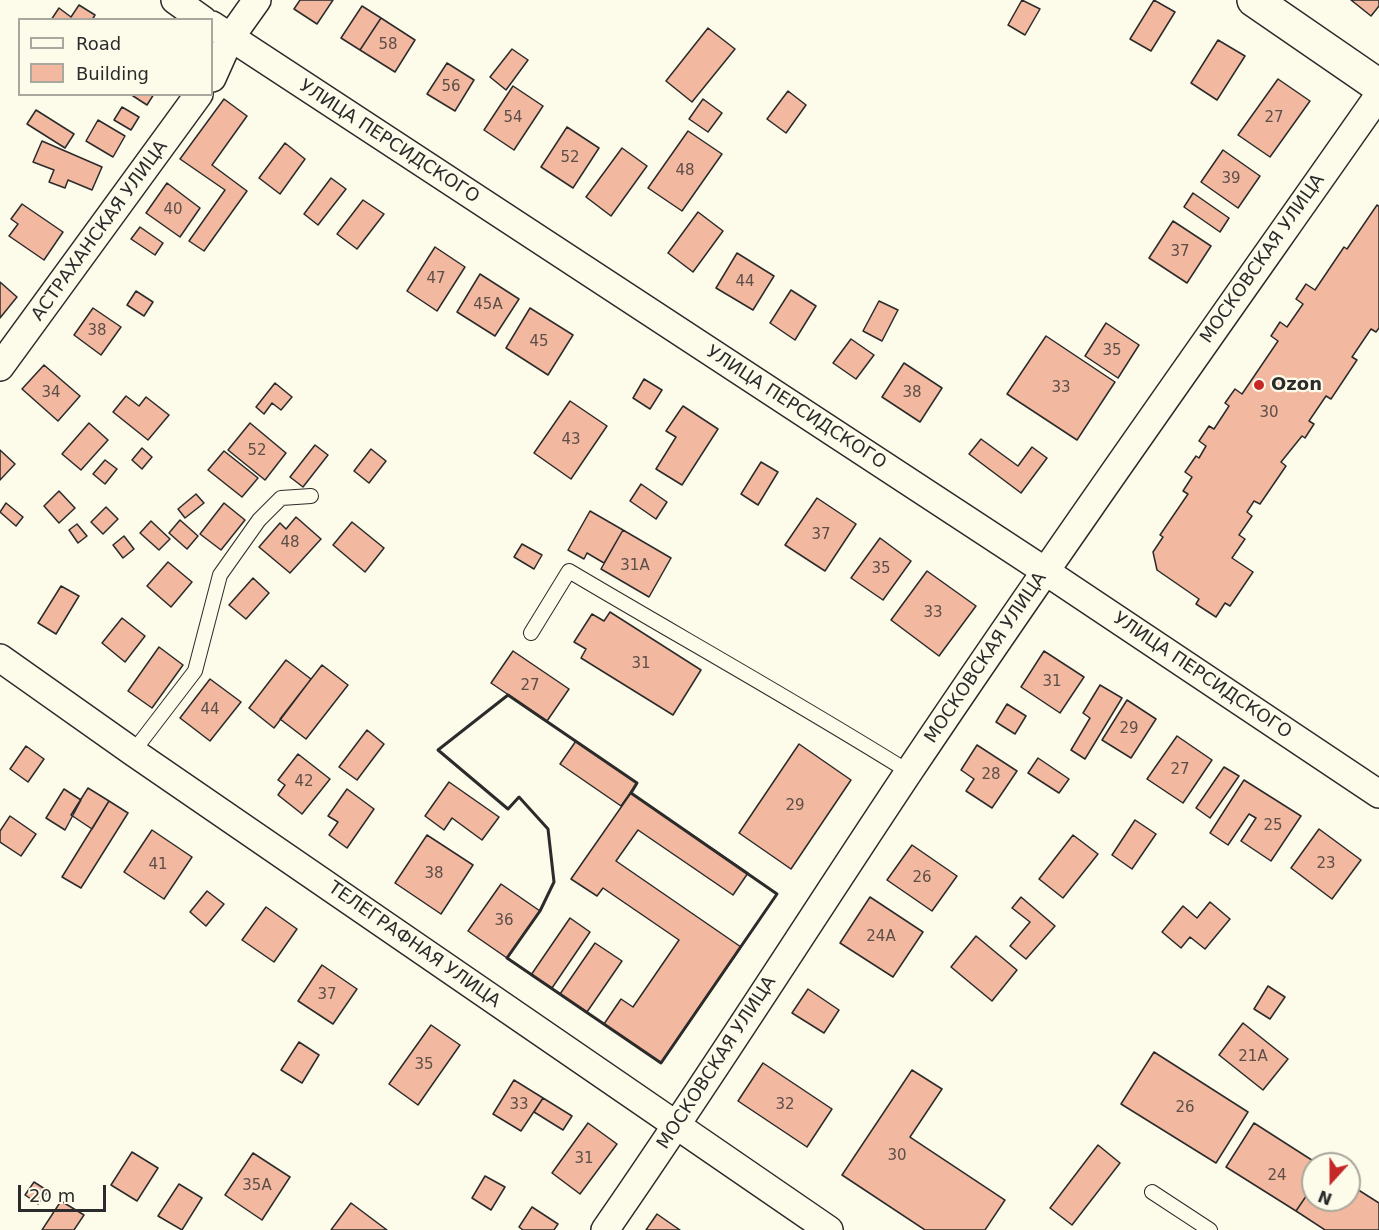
<!DOCTYPE html>
<html>
<head>
<meta charset="utf-8">
<style>
	body { margin:0 }
	#map { position:relative; width:1379px; height:1230px; overflow:hidden; background:#fdfbea; font-family:"DejaVu Sans",sans-serif }
	canvas { display:block }
	.legend { position:absolute; left:18px; top:18px; width:195px; height:78px; box-sizing:border-box; background:#fdfbea; border:2px solid #a9a89e; margin:0; padding:8px 10px; list-style:none; font-size:18px; color:#2b2b2b }
	.legend li { display:flex; align-items:center; gap:12px; height:30px }
	.legend b { width:30px; border:2px solid #a9a89e }
	.north { position:absolute; left:1301px; top:1152px; width:60px; height:60px; box-sizing:border-box; background:#fdfbea; border:2px solid #a9a89e; border-radius:50%; rotate:201deg; font-size:16px; font-weight:700; line-height:24px; text-align:center; color:#2b2b2b }
	.north::after { content:''; display:block; margin:auto; width:21px; height:27px; background:#c62828; clip-path:polygon(50% 0,100% 100%,50% 72%,0 100%) }
	.scale { position:absolute; left:18px; top:1185px; width:88px; height:27px; box-sizing:border-box; border:3px solid #2b2b2b; border-top:0; padding-left:8px; font-size:18px; line-height:21px; white-space:nowrap; color:#2b2b2b; -webkit-text-stroke:4px #fdfbea; paint-order:stroke }
</style>
</head>
<body>
<div id="map">
<canvas width="1379" height="1230"></canvas>
<ul class="legend">
<li><b style="height:8px;background:#fdfbea"></b>Road</li>
<li><b style="height:16px;background:#f2b8a0"></b>Building</li>
</ul>
<div class="north">N</div>
<div class="scale">20 m</div>
</div>
<script>
const ctx = document.querySelector('canvas').getContext('2d');
ctx.lineJoin = 'round';
function paint(path, color) {
  ctx.fillStyle = color;
  ctx.fill(path, 'evenodd');
}
function trace(path, color, width, dash) {
  ctx.strokeStyle = color;
  ctx.lineWidth = width;
  ctx.lineCap = dash ? 'butt' : 'round';
  ctx.setLineDash(dash || []);
  ctx.stroke(path);
}
function write(font, color, halo, rows, align = 'center') {
  ctx.font = font + ' "DejaVu Sans",sans-serif';
  ctx.lineWidth = 4.5;
  ctx.setLineDash([]);
  ctx.textBaseline = 'middle';
  ctx.strokeStyle = halo;
  ctx.fillStyle = color;
  for (const [text, x, y, turn = 0] of rows) {
    ctx.save();
    ctx.translate(x, y);
    ctx.rotate((+turn || 0) * Math.PI / 180);
    ctx.textAlign = isNaN(turn) ? turn : align;
    if (halo) ctx.strokeText(text, 0, 0);
    ctx.fillText(text, 0, 0);
    ctx.restore();
  }
}
const building = new Path2D(`
	M300 0H333L317 24 294 9Z
	M1022 0 1040 9 1025 35 1008 25Z
	M1154 0 1175 12 1151 51 1130 39Z
	M1351 0H1379V6L1371 16Z
	M79 5 95 15 92 20H51L59 8 71 17Z
	M362 6 381 18 360 50 341 38Z
	M381 18 415 40 395 72 360 50Z
	M708 28 735 49 692 102 666 81Z
	M1218 40 1245 56 1217 100 1191 83Z
	M512 49 528 60 506 90 490 77Z
	M447 63 474 80 455 111 427 94Z
	M1278 79 1310 101 1270 157 1238 135Z
	M513 86 543 106 514 150 484 130Z
	M788 91 806 105 786 133 767 119Z
	M130 94H154L147 105Z
	M224 99 247 116 212 165 247 191 204 251 189 241 225 190 180 159Z
	M703 99 722 113 708 132 689 119Z
	M122 107 139 117 131 130 114 120Z
	M36 110 74 134 65 148 27 124Z
	M98 120 125 136 113 157 86 141Z
	M567 127 599 148 573 188 541 167Z
	M688 131 722 154 682 211 648 188Z
	M42 141 102 167 92 190 68 180 65 188 49 182 54 170 33 162Z
	M285 143 305 159 280 194 259 178Z
	M622 148 647 166 611 216 586 197Z
	M1223 150 1260 176 1238 208 1201 182Z
	M331 178 346 189 318 225 304 214Z
	M167 183 200 208 180 237 146 213Z
	M1193 193 1229 218 1220 232 1184 207Z
	M363 200 384 214 357 249 337 234Z
	M22 204 63 232 44 260 9 236 18 224 11 219Z
	M1377 205 1379 206V328L1376 332 1371 329 1352 357 1357 360 1331 399 1326 396 1309 421 1314 424 1305 438 1302 436 1281 462 1286 466 1260 504 1254 501 1247 512 1252 516 1239 535 1245 539 1232 558 1253 572 1230 606 1225 603 1216 617 1196 604 1199 599 1157 570 1153 552 1163 537 1160 535 1188 494 1183 491 1192 477 1185 472 1196 456 1199 458 1206 446 1199 441 1209 426 1214 429 1229 406 1225 403 1235 389 1242 394 1278 341 1271 336 1280 322 1287 327 1303 304 1296 299 1306 284 1315 290 1344 247 1347 249Z
	M698 212 723 231 693 272 668 253Z
	M1173 221 1211 246 1187 283 1149 258Z
	M140 227 163 243 155 255 131 239Z
	M435 247 465 267 437 311 407 291Z
	M737 253 774 276 753 310 716 288Z
	M480 274 519 299 495 336 457 312Z
	M0 282 17 297 0 318Z
	M791 290 816 306 795 340 770 323Z
	M136 291 153 302 144 316 127 305Z
	M879 301 898 310 882 341 863 331Z
	M93 308 121 327 101 355 74 335Z
	M530 308 573 335 548 375 506 348Z
	M1106 323 1139 345 1118 378 1085 356Z
	M1046 336 1115 382 1077 440 1007 394Z
	M851 339 874 355 856 379 833 363Z
	M904 363 942 388 920 422 882 397Z
	M44 365 80 396 58 421 22 389Z
	M644 379 662 390 650 409 633 398Z
	M275 383 292 397 281 410 272 403 264 414 256 407Z
	M126 396 139 406 146 397 169 415 148 440 113 412Z
	M570 401 607 426 571 479 534 453Z
	M683 406 718 429 682 485 656 469 676 437 666 431Z
	M89 423 108 440 81 470 62 454Z
	M250 423 286 453 265 480 228 450Z
	M981 439 1018 466 1032 447 1047 458 1021 493 969 454Z
	M315 445 328 455 303 487 290 477Z
	M142 448 152 457 142 469 132 460Z
	M371 449 386 461 369 483 354 471Z
	M0 450 15 464 0 480Z
	M224 451 258 478 242 497 208 470Z
	M105 460 117 469 105 484 93 474Z
	M761 462 778 472 758 505 741 494Z
	M641 484 667 502 656 519 630 501Z
	M59 491 75 508 59 523 44 506Z
	M196 494 204 503 185 518 178 509Z
	M817 498 856 524 825 571 785 545Z
	M6 503 23 517 16 526 0 512Z
	M224 503 245 520 221 550 200 534Z
	M106 507 118 519 103 534 91 522Z
	M590 511 623 530 604 563 587 553 584 559 568 550Z
	M296 517 321 539 290 573 259 547 280 523 286 529Z
	M180 520 198 536 187 549 169 533Z
	M151 521 170 539 159 550 140 533Z
	M352 522 384 548 365 572 333 545Z
	M77 524 87 536 78 543 69 530Z
	M623 530 671 558 649 597 601 569Z
	M124 536 134 549 123 558 113 545Z
	M880 538 911 561 883 600 851 578Z
	M522 544 542 555 534 569 514 557Z
	M168 562 192 582 171 607 147 586Z
	M927 571 976 606 939 656 891 620Z
	M253 578 269 593 246 619 229 605Z
	M61 586 79 596 56 634 38 623Z
	M610 612 701 670 673 715 581 658 586 649 574 642 592 614 604 621Z
	M122 618 145 636 125 662 102 643Z
	M159 647 183 665 152 708 128 691Z
	M513 651 569 689 547 721 491 683Z
	M1044 651 1084 677 1060 713 1021 687Z
	M286 660 311 679 274 728 249 708Z
	M322 665 348 685 306 739 280 719Z
	M210 679 241 702 210 741 180 718Z
	M1100 685 1122 698 1085 759 1071 750 1090 718 1083 713Z
	M1127 700 1156 719 1131 758 1102 740Z
	M1007 704 1026 716 1015 734 996 722Z
	M367 730 384 744 357 780 339 767Z
	M1177 736 1212 760 1183 803 1147 779Z
	M576 741 637 783 621 806 560 764Z
	M799 744 851 780 791 869 739 833Z
	M977 745 1017 771 992 808 966 791 974 779 961 770Z
	M26 746 44 759 28 782 10 769Z
	M298 754 330 779 302 814 278 795 285 785 278 780Z
	M1038 758 1069 779 1059 793 1028 773Z
	M1224 767 1239 776 1210 818 1196 808Z
	M1244 780 1301 816 1271 861 1241 841 1256 818 1249 814 1228 845 1210 833Z
	M449 782 499 817 482 840 452 818 444 830 425 816Z
	M88 788 109 801 92 829 71 815Z
	M64 789 81 800 65 830 46 818Z
	M347 789 374 809 347 848 329 835 338 822 328 816Z
	M631 793 748 873 733 895 638 830 616 861 741 947 661 1063 604 1024 621 999 633 1007 679 940 603 888 597 896 571 879Z
	M109 801 128 813 81 888 62 877Z
	M10 816 36 834 21 856 0 842V831Z
	M1135 820 1156 834 1132 869 1112 855Z
	M1319 829 1361 860 1332 899 1291 868Z
	M152 830 192 857 164 899 124 872Z
	M427 835 473 865 441 914 395 883Z
	M1073 835 1098 854 1063 898 1039 879Z
	M912 845 957 876 932 911 887 880Z
	M501 884 540 911 507 958 468 931Z
	M207 891 224 904 206 926 190 912Z
	M870 897 923 932 893 977 840 943Z
	M1021 897 1055 926 1026 959 1010 946 1030 922 1012 908Z
	M1210 902 1230 919 1205 949 1190 937 1181 948 1162 932 1183 906 1197 918Z
	M266 907 297 929 274 962 242 940Z
	M570 918 590 932 552 988 531 975Z
	M976 936 1017 970 992 1001 951 967Z
	M595 943 622 961 587 1012 560 994Z
	M322 965 357 989 333 1024 298 1001Z
	M1268 986 1285 997 1270 1019 1254 1009Z
	M808 989 839 1010 824 1033 792 1013Z
	M1243 1023 1288 1059 1263 1090 1219 1055Z
	M431 1025 460 1045 418 1105 389 1084Z
	M299 1042 319 1055 302 1083 281 1070Z
	M1154 1052 1248 1112 1216 1163 1121 1104Z
	M763 1063 832 1109 807 1147 738 1101Z
	M912 1070 942 1089 910 1137 1005 1200 985 1230H925L842 1175Z
	M514 1080 543 1098 521 1131 493 1114Z
	M543 1098 572 1116 563 1130 534 1112Z
	M588 1123 617 1144 580 1194 552 1173Z
	M1254 1123 1318 1164H1313V1186L1296 1211 1226 1167Z
	M1098 1145 1120 1163 1072 1225 1050 1208Z
	M132 1152 158 1168 137 1201 111 1185Z
	M253 1153 290 1177 262 1220 225 1195Z
	M485 1176 505 1187 491 1210 472 1198Z
	M34 1182 48 1191 38 1204 25 1195Z
	M179 1184 202 1198 182 1230 158 1216Z
	M1349 1184 1379 1203V1230H1325L1296 1211 1313 1186V1200H1349Z
	M61 1201 84 1215 74 1230H42Z
	M351 1203 387 1230H331Z
	M532 1207 558 1224 554 1230H523L519 1227Z
	M657 1214 680 1230H646Z`);
paint(building, '#f2b8a0');
trace(building, '#2b2b2b', 1.5);
const lane = new Path2D(`
	M531 633 569 571C682 638 797 702 909 772
	M133 752 195 671 220 575 259 520 281 498 311 496
	M1152 1192 1210 1230`);
const street = new Path2D(`
	M175 0 203 20
	M212 25 1045 571 1379 794
	M212 78 230 38 257 0
	M0 367 199 94
	M0 658 133 752 829 1230
	M605 1230C710 1079 808 923 910 770 1063 542 1222 319 1379 95`);
const secondary = new Path2D(`
	M1254 0 1379 86`);
trace(lane, '#2b2b2b', 16);
trace(street, '#2b2b2b', 30);
trace(secondary, '#2b2b2b', 36);
trace(lane, '#fdfbea', 14);
trace(street, '#fdfbea', 27);
trace(secondary, '#fdfbea', 33);
trace(new Path2D(`
	M508 695 637 783 631 793 777 894 661 1063 507 958 540 911 554 882 548 829 519 797 508 809 438 750Z`), '#2b2b2b', 3);
for (const [x, y, r, color] of [
	[1259,385,6,"#c62828"]
]) {
  const dot = new Path2D();
  dot.arc(x, y, r, 0, 2 * Math.PI);
  ctx.fillStyle = color;
  ctx.fill(dot);
  trace(dot, '#fdfbea', 2);
}
write('15px', '#5d4e48', null, [
	["58",388,45],
	["56",451,87],
	["54",513,118],
	["27",1274,118],
	["52",570,158],
	["48",685,171],
	["39",1231,179],
	["40",173,210],
	["37",1180,252],
	["47",436,279],
	["44",745,282],
	["45А",488,305],
	["38",97,331],
	["45",539,342],
	["35",1112,351],
	["33",1061,388],
	["34",51,393],
	["38",912,393],
	["30",1269,413],
	["43",571,440],
	["52",257,451],
	["37",821,535],
	["48",290,543],
	["31А",635,566],
	["35",881,569],
	["33",933,613],
	["31",641,664],
	["31",1052,682],
	["27",530,686],
	["44",210,710],
	["29",1129,729],
	["27",1180,770],
	["28",991,775],
	["42",304,782],
	["29",795,806],
	["25",1273,826],
	["23",1326,864],
	["41",158,865],
	["38",434,874],
	["26",922,878],
	["36",504,921],
	["24А",881,937],
	["37",327,995],
	["21А",1253,1057],
	["35",424,1065],
	["33",519,1105],
	["32",785,1105],
	["26",1185,1108],
	["30",897,1156],
	["31",584,1159],
	["24",1277,1176],
	["35А",257,1186]
]);
write('18px', '#2b2b2b', '#fdfbea', [
	["УЛИЦА ПЕРСИДСКОГО",389,142,33],
	["АСТРАХАНСКАЯ УЛИЦА",100,231,-54],
	["МОСКОВСКАЯ УЛИЦА",1263,259,-55],
	["УЛИЦА ПЕРСИДСКОГО",796,408,33],
	["МОСКОВСКАЯ УЛИЦА",986,658,-56],
	["УЛИЦА ПЕРСИДСКОГО",1202,676,34],
	["ТЕЛЕГРАФНАЯ УЛИЦА",414,945,35],
	["МОСКОВСКАЯ УЛИЦА",717,1063,-57]
]);
write('bold 18px', '#2b2b2b', '#fdfbea', [
	["Ozon",1271,385]
], 'left');
</script>
</body>
</html>
